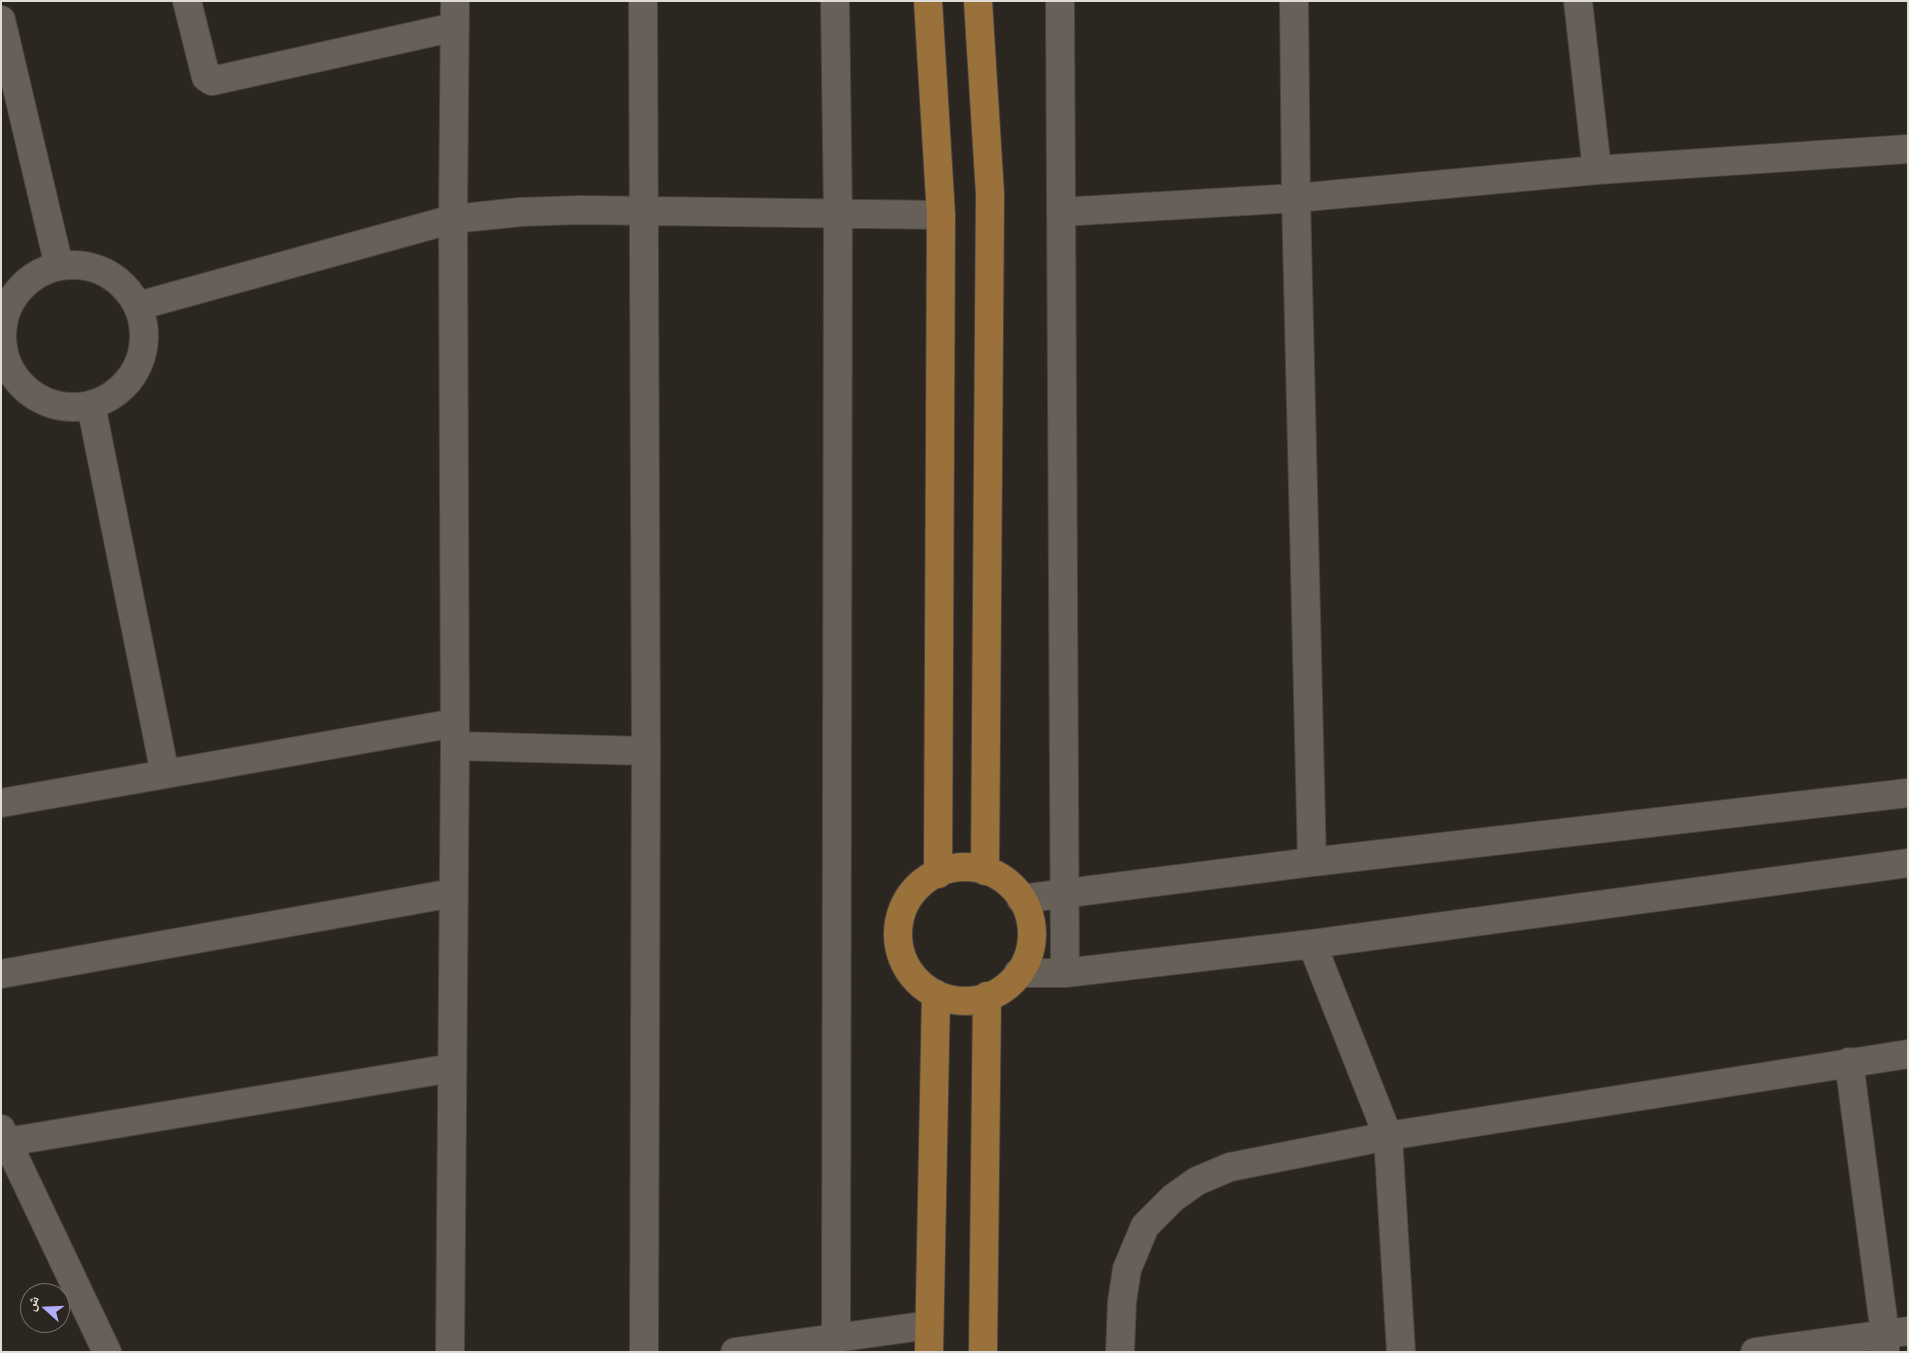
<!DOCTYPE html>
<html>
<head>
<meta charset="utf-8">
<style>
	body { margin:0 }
	#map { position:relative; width:1909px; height:1353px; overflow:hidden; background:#2c2620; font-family:Barlow,"Noto Naskh Arabic",sans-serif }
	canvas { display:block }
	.frame { position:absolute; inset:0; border:2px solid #e0dcd8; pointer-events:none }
	.north { position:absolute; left:20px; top:1283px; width:50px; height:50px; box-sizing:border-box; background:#2c2620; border:1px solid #746f6a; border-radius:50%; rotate:290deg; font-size:14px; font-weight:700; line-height:20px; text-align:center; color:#e0dcd8 }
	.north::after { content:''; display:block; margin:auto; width:18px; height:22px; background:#b1adfa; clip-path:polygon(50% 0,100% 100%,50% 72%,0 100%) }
</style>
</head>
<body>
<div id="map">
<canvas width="1909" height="1353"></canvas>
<div class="frame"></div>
<div class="north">ش</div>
</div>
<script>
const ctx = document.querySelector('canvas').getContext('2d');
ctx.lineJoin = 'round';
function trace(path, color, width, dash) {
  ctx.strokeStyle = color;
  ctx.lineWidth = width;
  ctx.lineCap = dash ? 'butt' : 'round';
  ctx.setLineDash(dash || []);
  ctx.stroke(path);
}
const street = new Path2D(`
	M187 1 206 77 212 81 455 27
	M643 1 646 751 644 1352
	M835 1 838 214 836 1339
	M1060 1 1065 973
	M1294 1 1296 198 1312 862
	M1578 1 1597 170
	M1 20 59 266
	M1061 212 1296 198 1597 170 1908 149
	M2 336a71 71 0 1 1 142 0a71 71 0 1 1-142 0Z
	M138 306 453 219 520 212 580 210 941 215
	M91 405 165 774
	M455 746 646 751
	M1 803 455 723
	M1021 899 1312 862 1908 793
	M1312 944 1388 1136 1401 1352
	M1018 973H1065L1312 944 1908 863
	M1 974 453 893
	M1849 1062 1885 1334V1352
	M1 1129 107 1352
	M7 1142 452 1068
	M450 1352 455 746 453 219 455 1
	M735 1352 929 1325
	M1120 1352 1122 1302 1127 1269 1145 1226 1173 1198 1197 1181 1230 1167 1388 1136 1908 1054
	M1755 1352 1908 1331`);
const primary = new Path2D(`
	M928 1 941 215 938 874
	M978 1 990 194 985 871
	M898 934a67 67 0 1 1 134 0a67 67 0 1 1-134 0Z
	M929 1352 936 994
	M983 1352 987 996`);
trace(street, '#494440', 30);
trace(primary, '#494440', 30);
trace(street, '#676059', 28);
trace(primary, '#9b713b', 28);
</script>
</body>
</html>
